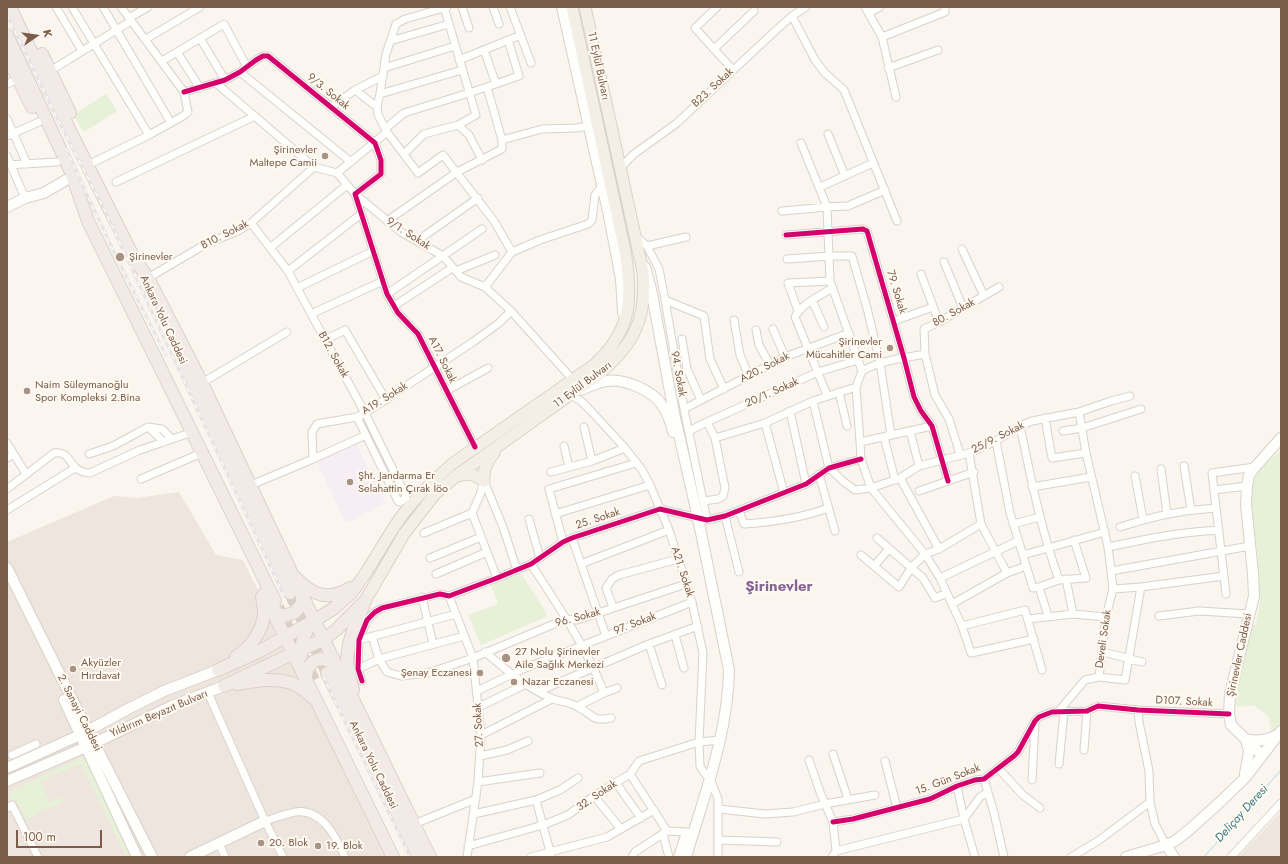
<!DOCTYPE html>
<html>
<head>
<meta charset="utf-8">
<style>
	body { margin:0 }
	#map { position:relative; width:1288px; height:864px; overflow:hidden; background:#faf5ee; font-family:Jost,sans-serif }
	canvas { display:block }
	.frame { position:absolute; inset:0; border:8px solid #7b5c4a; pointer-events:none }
	.north { position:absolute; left:16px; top:16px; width:40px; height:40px; -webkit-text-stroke:3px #fffaf1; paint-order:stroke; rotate:77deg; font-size:11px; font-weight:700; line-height:16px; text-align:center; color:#7b5c4a }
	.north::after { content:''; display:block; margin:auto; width:14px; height:18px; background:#7b5c4a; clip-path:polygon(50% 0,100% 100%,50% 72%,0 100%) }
	.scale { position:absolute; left:16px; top:830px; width:86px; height:18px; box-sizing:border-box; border:2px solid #7b5c4a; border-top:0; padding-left:5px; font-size:12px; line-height:14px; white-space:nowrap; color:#7b5c4a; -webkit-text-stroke:3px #fffaf1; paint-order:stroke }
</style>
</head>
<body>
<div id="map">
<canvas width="1288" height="864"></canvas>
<div class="frame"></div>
<div class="north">K</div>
<div class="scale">100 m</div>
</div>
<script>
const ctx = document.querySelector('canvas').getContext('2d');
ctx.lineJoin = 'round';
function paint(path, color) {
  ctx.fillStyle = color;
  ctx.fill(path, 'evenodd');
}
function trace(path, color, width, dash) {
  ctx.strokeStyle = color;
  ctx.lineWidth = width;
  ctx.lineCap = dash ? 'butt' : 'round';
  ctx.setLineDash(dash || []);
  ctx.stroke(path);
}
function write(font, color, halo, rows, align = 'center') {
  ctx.font = font + ' Jost,sans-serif';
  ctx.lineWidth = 4;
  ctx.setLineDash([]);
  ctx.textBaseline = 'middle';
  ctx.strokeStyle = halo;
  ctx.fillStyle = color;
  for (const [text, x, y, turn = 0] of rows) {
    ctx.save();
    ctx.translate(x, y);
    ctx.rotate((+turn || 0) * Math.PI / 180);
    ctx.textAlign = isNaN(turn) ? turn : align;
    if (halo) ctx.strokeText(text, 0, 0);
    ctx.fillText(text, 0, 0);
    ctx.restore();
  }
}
paint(new Path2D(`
	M179 492 216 555 243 560 389 857H7V542L114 496 137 498Z
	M1281 812V857H1238Z`), '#ede5de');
paint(new Path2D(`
	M356 443 385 503 346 523 316 460Z`), '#f6edf5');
paint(new Path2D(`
	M106 94 117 111 84 132 73 115Z
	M1281 450V724L1272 733 1268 716 1254 705 1238 707 1236 704 1239 679 1253 625H1256L1260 601 1257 550 1251 508 1253 482 1257 473Z
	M518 574 522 575 547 614 546 617 481 645 468 615 498 604 491 586Z
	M81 758 86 762 135 857H126L81 764 40 781 50 802 63 797V803L44 810 26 820 16 800H11L8 792Z`), '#e6f1d8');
trace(new Path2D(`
	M1204 857 1281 770`), '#cfe8ea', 1.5);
trace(new Path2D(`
	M290 593 327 673
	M278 607 314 680`), '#dacfc5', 12, [12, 6]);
const street = new Path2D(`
	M56 7 82 51
	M72 7 149 135
	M103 7 171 123
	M447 7 405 19 396 24 386 54 380 94 377 107 378 115 387 132 418 173 443 155 494 221 512 252
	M462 7 469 28
	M493 7 499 24
	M510 7 531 63
	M717 7 695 28 733 70
	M865 7 882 37 896 97
	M869 13 880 7
	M792 16 815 60 825 73 844 90 897 221
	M129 18 148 7
	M882 37 945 12V7
	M200 38 225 80
	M146 39 200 7
	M390 41 449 24
	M714 49 754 11
	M484 50 496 84
	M177 52 200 88
	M459 60 521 35
	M162 61 224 24 247 67
	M384 68 455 46
	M888 68 938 50
	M50 71 131 21
	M240 72 351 162
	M216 83 314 167 337 173 355 194 401 232 443 256 461 277 485 287 511 311 573 380
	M7 84 18 79
	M355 90 377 107
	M184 92 225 80 240 72 256 60 263 56H268L375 143 381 160V174L355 194 387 294 398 313 418 334 475 447
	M380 94 462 70
	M331 107 355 90 383 76
	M7 119 27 164
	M458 125 469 135 482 160
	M385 129 404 113 469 93 519 76 508 40
	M828 134 845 176
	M7 136 39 122
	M502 140 542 129 576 128 589 126
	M801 143 827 207 830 281 862 371
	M404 154 424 134 458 125 476 115 444 7
	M7 156 25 198
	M94 162 149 135 183 116 188 112 184 92 121 7
	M7 165 57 162
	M620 168 634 154 677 123 775 31 792 16 806 7
	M337 173 387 132
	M116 182 255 116
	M820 187 873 163
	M782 211 827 207 848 206 885 190
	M387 221 457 172 502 149V140L487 87
	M251 223 288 271 297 288 365 413 405 494 406 498 400 502 398 501 357 417
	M786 235 863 229 867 231 904 358 914 397 921 411 932 426 948 481
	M636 236 647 246 659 269 665 300 684 409 707 520
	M417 241 478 198
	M647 246 686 237
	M271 247 347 185
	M962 249 984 296
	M787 259 830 256H852L867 308 880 363 891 435
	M944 262 963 308
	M288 271 361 214
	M456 271 495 255
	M921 274 939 322
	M148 278 206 244 238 231 251 223 314 167
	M485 287 512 252 540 240 588 224 592 220 595 195 602 186
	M297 288 373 251
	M387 294 482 229
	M665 300 704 316 710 359 724 389
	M812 300 824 327
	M394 306 452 268
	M798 311 788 283 830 281
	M311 314 383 281
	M734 320 740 355 749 376
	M894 321 933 307
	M773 329 785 357
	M756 330 759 345 770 365
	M682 339 687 369 701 400
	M325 340 345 330 386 400
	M925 354 935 395 949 419 960 454
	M862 371 856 387 860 442 861 459 871 488 925 554 940 578 962 626 971 653 1034 639
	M862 371C881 360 904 358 925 354L924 329 939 322 999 287
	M202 383 287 332
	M446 391 488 368
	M839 392 847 426
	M571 395 581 401 591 411 625 448 642 470 650 485 669 530 692 602 703 653 699 742 700 766 705 774 710 778 718 799V857
	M827 395 795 317C802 303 819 297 832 288
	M813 401 829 468
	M684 409 785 357 849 333
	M790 411 806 484
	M1045 418 1052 458 1086 453
	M765 423 784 493
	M1020 426C1031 478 1041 530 1059 580
	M148 427 164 442
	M584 427 592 461
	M689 431 707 422 818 372 858 360
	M910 431 919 466
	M1063 431 1082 428 1141 409
	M884 437 895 480
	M715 438 765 423 813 401 856 387
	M996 441 1010 513 1033 588 1039 587 1048 616
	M860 442 932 426
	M7 443 26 474
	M564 446 569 467
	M969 453 981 524 1007 573
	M89 454 113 446 148 427 162 429 172 439
	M7 458 14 454
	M313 459 366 435
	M1184 466 1191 510
	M829 468 844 482 855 490 871 488 900 478 919 466 969 453 996 441 1020 426 1032 421 1079 412 1111 401 1130 396
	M1161 469 1167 514
	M551 472 592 461 625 448
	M819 474 835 531
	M1135 476 1143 519
	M900 478 939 549
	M141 479 197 455
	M484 481 480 495 472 513 497 578
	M484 481 503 527 517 570
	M251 485 313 459 312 432 317 424 357 417 365 413 473 342 499 323 511 311
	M1032 487 1091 477
	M7 489 54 453C73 450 67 472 90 473L140 450 187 434
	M1214 490 1247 486
	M919 491 974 472
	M703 501 718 499 723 496 725 488 715 438 707 422
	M7 510 75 468
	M739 511 744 524C773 522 802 518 828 508
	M555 514 650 485
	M725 516 739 572
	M529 519 540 558
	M1013 524 1040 517
	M1120 527C1152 516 1183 510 1216 508
	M424 533 472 513
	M572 538 606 636
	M877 538 923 578 935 598 947 593
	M563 542 549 489 636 463
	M1108 547C1146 539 1180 532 1219 530
	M861 555 899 587 911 568 925 554 939 549 981 524
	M1023 555 1105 532
	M430 558 481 537
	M531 564C558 606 586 646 604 693
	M581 564 669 530
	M874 566 889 549
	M1111 571 1250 546
	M436 574 487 552
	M940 578 1018 541
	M1066 579 1073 614
	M1039 587 1059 580 1086 578 1074 540
	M1113 589 1141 587 1224 576
	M1226 594 1212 473 1255 467
	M449 596 473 658 481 735 478 782 467 857
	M422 597 433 644
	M952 604 1007 573 1026 566
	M613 607 606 588 612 579 619 575 678 559
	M1159 616 1199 611 1249 614
	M1028 619 1073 614 1106 617
	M962 626 1025 610 1042 670
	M675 635 684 668
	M372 636 379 659 387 672 401 676 428 673 473 658 566 619 577 620 686 584
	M359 640 456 614
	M649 644 662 685
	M485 652C505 669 527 688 551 698 560 702 570 702 578 707 594 715 591 722 611 718
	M1103 652 1142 662
	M358 669 379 659 464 636
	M1099 677 1125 680 1141 587
	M362 681 358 669 359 640 367 620 375 612 382 608 440 594 449 596 497 578 531 564 563 542 572 538 660 509 707 520 725 516 806 484 829 468 861 459
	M477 691 523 669 692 602
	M539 691 649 644 698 626
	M208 693 265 821 283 857
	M578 706 604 693 617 688
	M479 707 526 684
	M1138 710 1139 722 1149 771 1150 802 1155 824 1166 845
	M1058 712 1085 680 1099 677 1106 617 1113 589 1111 571 1108 547 1086 453 1079 412
	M481 735 552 699
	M1084 750 1087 711
	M833 754 848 799
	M12 755 36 744
	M480 756 507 750 528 741
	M809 760 820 792 833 822 836 851
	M885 761 897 808
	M1059 764 1064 712
	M998 768 1023 795 1040 808
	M630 774 667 831 687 832
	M984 779 994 813 1004 857
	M1032 780 1035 724
	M478 782 540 773
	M616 783 641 818
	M957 786 964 819 975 857
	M594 796 621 829
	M536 800 551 855
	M7 808 12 805 38 857
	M719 809 765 814 793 812 825 804 875 795
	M474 814 536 800 560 790 578 778
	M265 821C275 818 285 814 295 812 322 808 336 837 345 857
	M833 822 853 819 930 799 957 786 975 780 984 779 1014 756 1018 752 1035 721 1039 717 1052 712 1087 711 1098 706 1138 710 1229 714
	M414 824 476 799
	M663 834 669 857
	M719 840 777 842
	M219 843 225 857
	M468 846 543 825 568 815 594 796 630 774 639 761 699 742 720 740
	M531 857 607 837 654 810
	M632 857 635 852 667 831
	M832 857 836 851 964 819 980 797 988 792
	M1071 857 1098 841 1150 802
	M1231 857 1281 803`);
const secondary = new Path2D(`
	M562 7 609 216 621 279 623 313
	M7 207 25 198 44 193 66 180
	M645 267 651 289 674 413 698 518 729 670C728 734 704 796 686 857
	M580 390C589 387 598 382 607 381 624 378 653 391 662 405 667 412 671 423 673 432
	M7 568 74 703 152 857
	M64 700 137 857
	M1246 739C1258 742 1266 740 1277 735
	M1262 755 1231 725 1229 714 1230 694 1254 596 1253 574 1246 504 1247 486 1249 475 1255 467 1281 438
	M7 768 80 735 128 709 164 691 218 670
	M1245 774 1249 752 1246 739
	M7 781 86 747 172 706 224 686
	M1166 845 1174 857
	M190 857 265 821
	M679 857 686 836
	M1126 857 1166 845 1175 841 1189 830 1219 803 1245 778 1281 731`);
const primary = new Path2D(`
	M457 476C470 473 473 474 484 481
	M484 481C483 470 486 462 494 453
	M358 584C375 561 387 535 404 513 418 495 435 479 452 464L594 365C632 330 633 299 625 251L572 7
	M365 601 404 534 435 494 456 476 599 374C634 344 647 319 643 272L585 7`);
const highway = new Path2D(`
	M10 7 51 93 137 264
	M7 35 71 172 88 221 275 601
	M42 54 70 113
	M7 56 32 107
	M134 258 148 278 202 383 302 595 430 857
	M181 358 290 593
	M296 578C313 596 329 601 350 588
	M264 594 393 857
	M272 606 277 613 283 616 294 613 302 604V595
	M301 656C301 644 304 631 313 622
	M236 657C250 648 263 631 264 613 264 608 263 602 262 597
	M218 670 260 651 315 620 333 609 351 593 358 584
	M327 673 419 857
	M305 681C307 662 317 653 335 664
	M237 684C255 681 273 677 291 683 299 685 306 692 312 697
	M224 686 324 639 336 630 365 601
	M353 690C351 681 348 671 347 662 347 643 355 624 363 607`);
trace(street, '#d9d2cc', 9);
trace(secondary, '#d9d1ca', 12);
trace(primary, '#dbd1ca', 13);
trace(highway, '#dbd1ca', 14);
trace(street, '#fefefc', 7);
trace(secondary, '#fefefc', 10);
trace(primary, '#f4efe6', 11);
trace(highway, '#f2eae6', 12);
const rail = new Path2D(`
	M7 15 57 118 105 211 284 596
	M66 148C97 218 130 286 166 355
	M323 676 410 857`);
trace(rail, '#e6e3e6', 3);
trace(rail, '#fffaf1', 1.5, [4.5]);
trace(new Path2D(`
	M184 92 225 80 240 72 256 60 263 56H268L375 143 381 160V174L355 194 387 294 398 313 418 334 475 447
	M786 235 863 229 867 231 904 358 914 397 921 411 932 426 948 481
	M362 681 358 669 359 640 367 620 375 612 382 608 440 594 449 596 497 578 531 564 563 542 572 538 660 509 707 520 725 516 806 484 829 468 861 459
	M833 822 853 819 930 799 957 786 975 780 984 779 1014 756 1018 752 1035 721 1039 717 1052 712 1087 711 1098 706 1138 710 1229 714`), '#d6006c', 5);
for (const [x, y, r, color] of [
	[325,156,4,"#a79283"],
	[120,257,5,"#a79283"],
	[890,348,4,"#a79283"],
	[27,391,4,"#a79283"],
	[350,482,4,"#a79283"],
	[506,658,5,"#a79283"],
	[73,669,4,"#a79283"],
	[480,673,4,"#a79283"],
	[514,682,4,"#a79283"],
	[261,843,4,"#a79283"],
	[318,846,4,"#a79283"]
]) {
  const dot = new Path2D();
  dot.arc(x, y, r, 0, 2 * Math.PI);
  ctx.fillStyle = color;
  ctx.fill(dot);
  trace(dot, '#fffaf1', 1.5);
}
write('11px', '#7b5c4a', '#fffaf1', [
	["11 Eylül Bulvarı",598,66,78],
	["B23. Sokak",713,88,-43],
	["9/3. Sokak",328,92,39],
	["9/1. Sokak",408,234,33],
	["B10. Sokak",225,235,-27],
	["79. Sokak",896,292,73],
	["80. Sokak",954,313,-29],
	["Ankara Yolu Caddesi",163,320,65],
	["B12. Sokak",333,355,61],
	["A17. Sokak",442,360,64],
	["A20. Sokak",765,368,-27],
	["94. Sokak",678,374,80],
	["11 Eylül Bulvarı",583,385,-37],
	["20/1. Sokak",772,393,-24],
	["A19. Sokak",385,399,-32],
	["25/9. Sokak",998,438,-27],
	["25. Sokak",598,519,-18],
	["A21. Sokak",682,572,72],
	["96. Sokak",578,618,-15],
	["97. Sokak",635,624,-21],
	["Develi Sokak",1104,639,-82],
	["Şirinevler Caddesi",1240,655,-78],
	["D107. Sokak",1184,702,3],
	["2. Sanayi Caddesi",79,713,63],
	["Yıldırım Beyazıt Bulvarı",159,714,-23],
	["27. Sokak",479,725,-93],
	["Ankara Yolu Caddesi",373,765,64],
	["15. Gün Sokak",948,780,-21],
	["32. Sokak",597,796,-34]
]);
write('11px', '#7b5c4a', '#fffaf1', [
	["Şirinevler",317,150,"right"],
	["Maltepe Camii",317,163,"right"],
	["Şirinevler",129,257],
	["Şirinevler",882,342,"right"],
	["Mücahitler Cami",882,355,"right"],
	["Naim Süleymanoğlu",35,385],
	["Spor Kompleksi 2.Bina",35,398],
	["Şht. Jandarma Er",358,476],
	["Selahattin Çırak İöo",358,489],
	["27 Nolu Şirinevler",515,652],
	["Aile Sağlık Merkezi",515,665],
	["Akyüzler",81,663],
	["Hırdavat",81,676],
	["Şenay Eczanesi",472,673,"right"],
	["Nazar Eczanesi",522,682],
	["20. Blok",269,843],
	["19. Blok",326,846]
], 'left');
write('italic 12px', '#3f7b87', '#fffaf1', [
	["Deliçay Deresi",1242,814,-48]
]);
write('bold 15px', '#856396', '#fffaf1', [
	["Şirinevler",779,587]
]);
</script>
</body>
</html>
